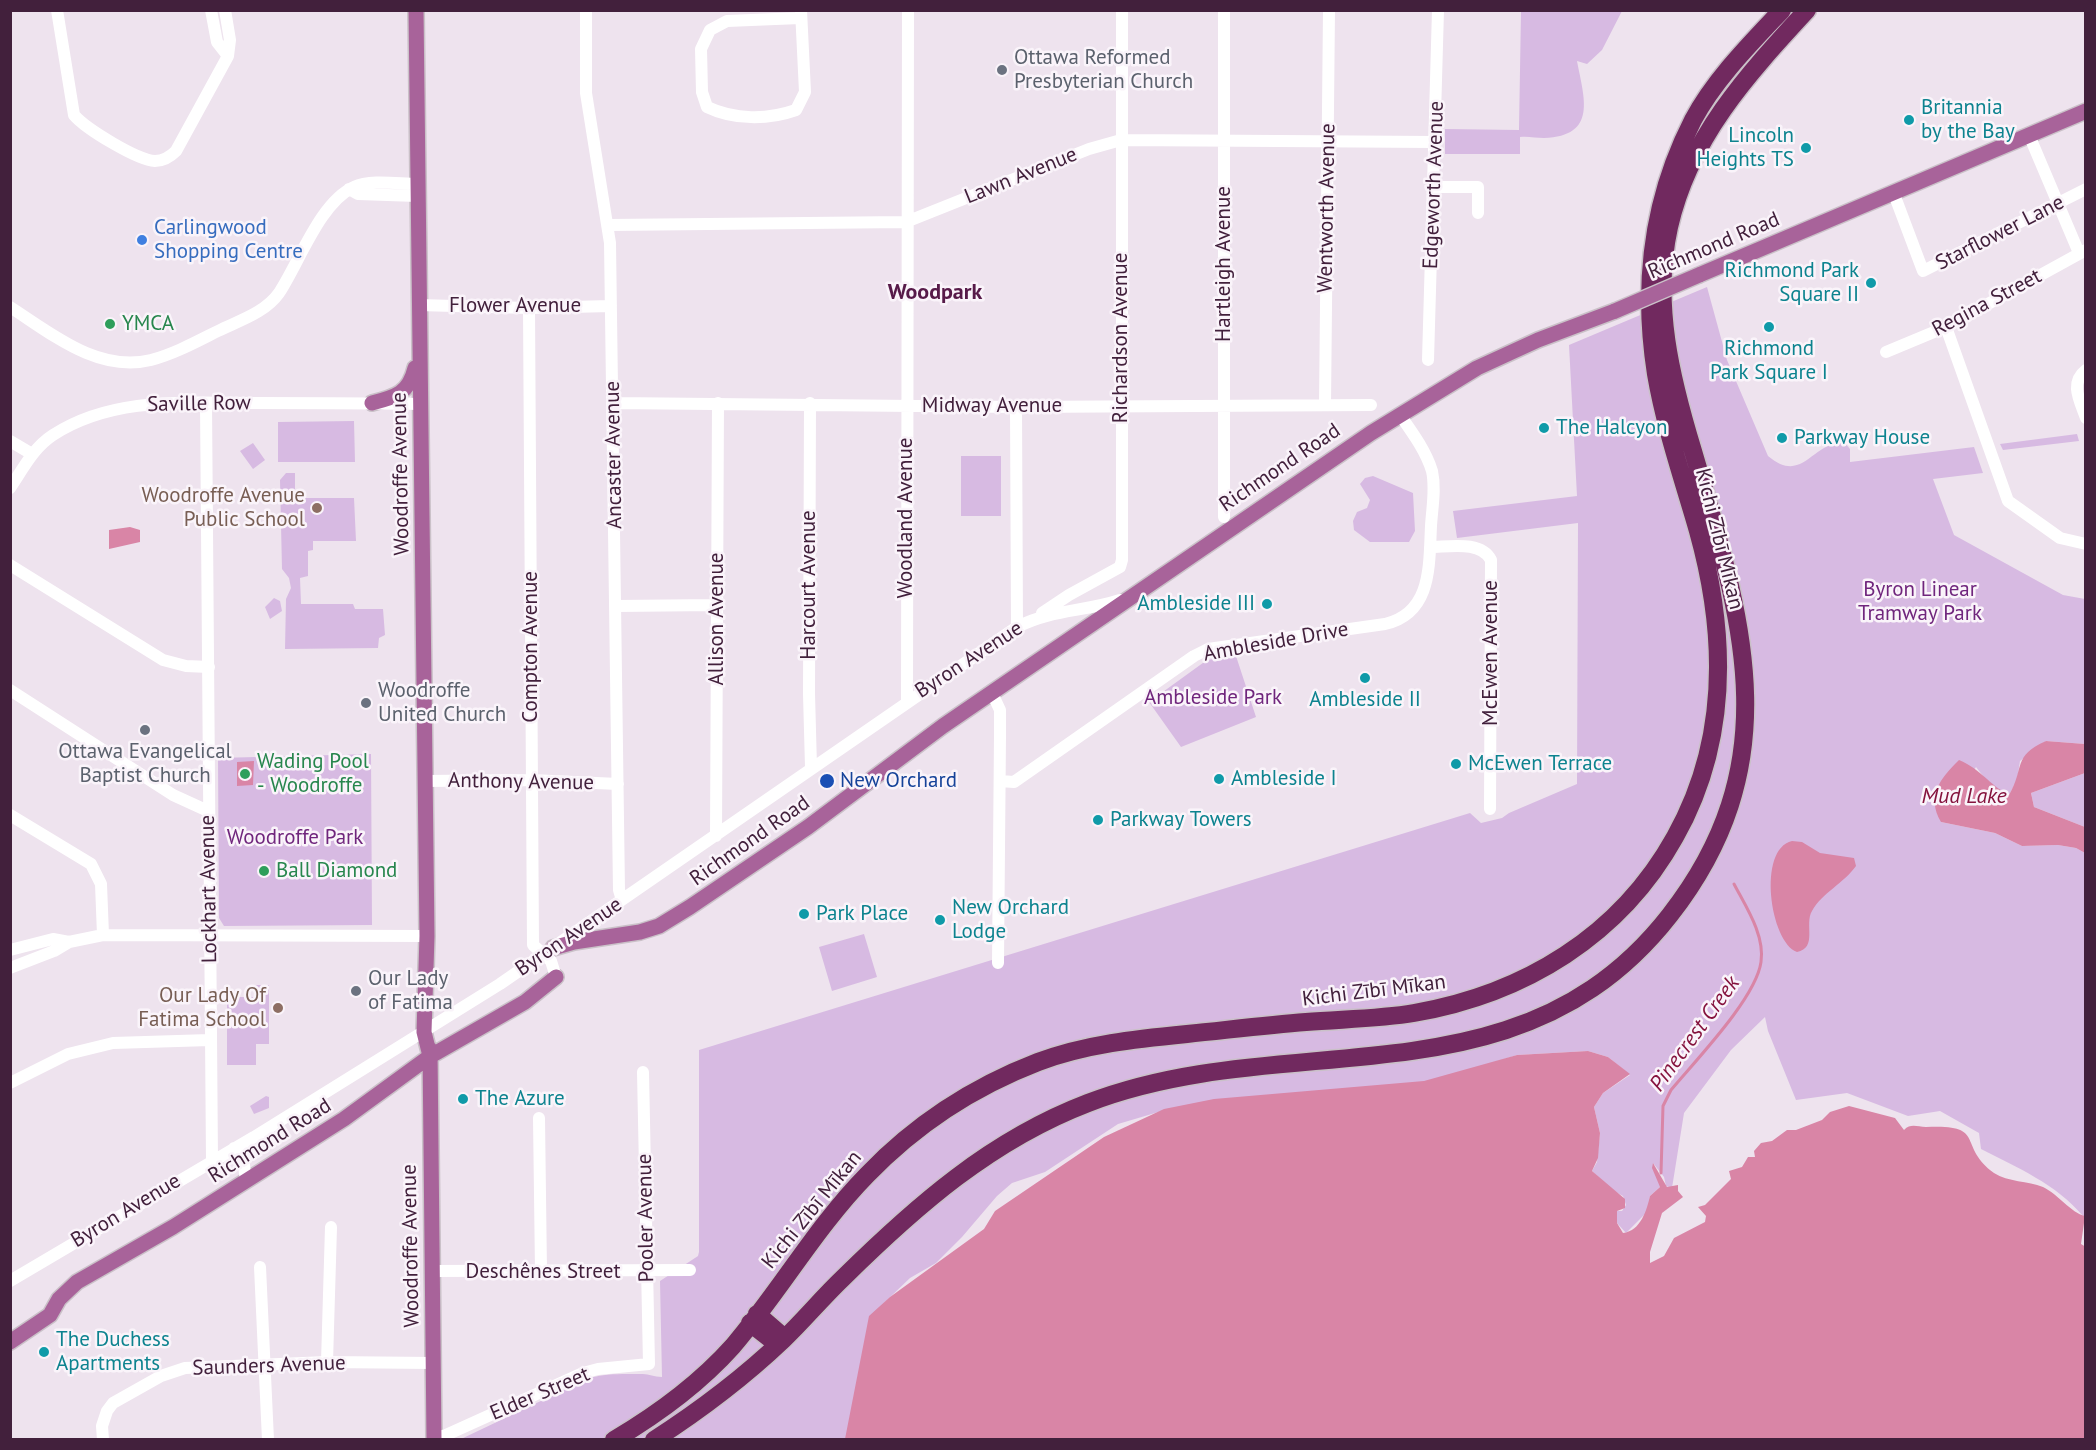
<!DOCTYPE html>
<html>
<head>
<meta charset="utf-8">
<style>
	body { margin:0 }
	#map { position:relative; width:2096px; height:1450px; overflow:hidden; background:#eee3ee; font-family:"PT Sans",sans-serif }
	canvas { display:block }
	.frame { position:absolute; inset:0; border:12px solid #42203c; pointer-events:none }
</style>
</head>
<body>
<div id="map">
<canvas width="2096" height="1450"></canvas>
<div class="frame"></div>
</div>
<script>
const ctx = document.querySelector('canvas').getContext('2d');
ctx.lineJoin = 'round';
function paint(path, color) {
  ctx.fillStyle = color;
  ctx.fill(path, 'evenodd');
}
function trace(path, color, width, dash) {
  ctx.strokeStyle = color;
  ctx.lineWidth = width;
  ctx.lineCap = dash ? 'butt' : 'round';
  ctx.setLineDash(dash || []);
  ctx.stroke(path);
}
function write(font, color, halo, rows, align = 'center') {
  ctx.font = font + ' "PT Sans",sans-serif';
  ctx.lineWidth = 5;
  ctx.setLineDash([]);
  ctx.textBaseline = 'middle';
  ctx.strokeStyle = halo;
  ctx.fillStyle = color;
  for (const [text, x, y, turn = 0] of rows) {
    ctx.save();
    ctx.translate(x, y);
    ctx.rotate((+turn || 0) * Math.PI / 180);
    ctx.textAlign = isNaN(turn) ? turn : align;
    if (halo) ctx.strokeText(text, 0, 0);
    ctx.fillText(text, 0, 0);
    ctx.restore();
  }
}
paint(new Path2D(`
	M1521 11H1622L1602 50 1587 64 1577 61C1584 98 1598 136 1544 138 1536 138 1528 136 1520 137V154H1445V129L1519 130Z
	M1707 287 1727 360 1768 456C1804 486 1812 440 1845 443L1850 449V462L1974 447 1983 473 1933 479 1954 535 2063 595 2085 599V744L2046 741 2020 761 2017 780 2009 795 1990 785 1976 767 1941 822 1995 833 2022 846 2058 845 2076 848 2085 853V1216H2083C2056 1184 2018 1168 1981 1149L1979 1133 1940 1111 1908 1116 1847 1093 1796 1100 1768 1031 1765 1017 1731 1050 1684 1113 1672 1188 1666 1186 1664 1177 1653 1163 1661 1186 1650 1196 1648 1211 1626 1233 1617 1223V1211H1622L1626 1205 1623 1196 1612 1190 1592 1171 1597 1162 1600 1133 1594 1107 1603 1093 1630 1075 1608 1057 1588 1051 1517 1055 1436 1081 1172 1108 1118 1124 1045 1172 1012 1183 997 1196 962 1237 936 1263 910 1278 885 1302 866 1336 847 1439 459 1440 589 1378C607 1373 624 1374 643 1374 649 1374 654 1377 662 1377L660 1281 698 1256 699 1252V1050L1470 813 1481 823 1502 818 1509 813 1577 784 1578 523 1457 538 1453 511 1577 496 1569 345Z
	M354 421 355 462H278V422Z
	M2077 434 2079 441 2003 450 2000 444Z
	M253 443 265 460 253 469 240 451Z
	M961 456H1001V516H961Z
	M286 473H295V498H354L356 541H313V550L308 551V576L300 578 301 604H353L355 609H383L385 635 379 638 378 648 285 649 286 599 291 588 289 578 282 569 280 480Z
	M1373 476 1413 493 1415 531 1409 542H1370L1354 530 1353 521 1357 512 1367 508 1370 500 1360 484 1365 478Z
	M274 598 280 601 282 611 270 619 265 607Z
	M1236 656 1256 717 1181 747 1149 702 1207 660Z
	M371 754 372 925 224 926 219 918 218 758Z
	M2085 773V827L2034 807 2031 793Z
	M864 934 877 977 832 991 819 947Z
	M255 985H269V1044H256V1065H227V1002H236L237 997H255Z
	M266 1096 269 1097V1108L254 1114 250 1106Z`), '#d7bae2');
paint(new Path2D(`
	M130 527 140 530V542L109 549V530Z
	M2046 741 2085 744V773L2031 793 2034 807 2085 827V853L2076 848 2058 845 2022 846 1995 833 1941 822C1926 796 1940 779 1959 760 1981 769 1988 784 2009 795 2025 768 2012 756 2046 741Z
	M254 761 253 785 237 786V762Z
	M1792 841 1802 842 1820 853 1854 858 1856 866C1844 883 1822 893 1812 911 1804 924 1818 948 1797 952 1770 942 1757 849 1792 841Z
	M1588 1051 1608 1057 1630 1074 1603 1093 1594 1107 1600 1133 1598 1158 1592 1171 1625 1199V1208L1617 1211V1223L1623 1233C1641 1231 1647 1209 1650 1196L1660 1187 1652 1168 1653 1163 1667 1187 1678 1185V1191L1683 1197 1662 1213 1650 1252V1263L1664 1256 1674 1238 1705 1222 1706 1216 1698 1207 1705 1205 1731 1179 1729 1171 1742 1167 1748 1157H1755L1754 1151 1761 1143 1772 1141 1787 1130H1796L1822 1120 1830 1112 1849 1106 1895 1118 1904 1130C1911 1123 1917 1127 1926 1127 1988 1124 1956 1145 1994 1173 2008 1182 2028 1181 2043 1187 2058 1194 2071 1213 2085 1216L2081 1244 2086 1247 2085 1439H845L869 1316 890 1297 984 1229 995 1211 1104 1137 1164 1109 1214 1099 1424 1081 1517 1055Z`), '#d985a6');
trace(new Path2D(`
	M1661 1173 1663 1106 1671 1090C1696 1060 1756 998 1761 962 1765 935 1746 907 1734 884`), '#d985a6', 3);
const major = new Path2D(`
	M416 10 427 936 424 1032 429 1052
	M1699 275 2086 111
	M372 403C396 397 409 393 415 368
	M553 948 574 942 640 932 659 926 690 907 808 827 943 726 1371 433 1477 368 1538 340 1615 311
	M430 1049 434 1440
	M10 1342 50 1315 59 1299 77 1282 173 1227 344 1119 429 1057 525 1002 556 977`);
const highway = new Path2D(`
	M750 1323 773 1341 781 1342 780 1334 757 1314
	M614 1440C658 1414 699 1384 733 1346 780 1291 816 1227 867 1175 915 1125 973 1087 1038 1062 1086 1044 1136 1039 1187 1034 1227 1030 1266 1025 1306 1022 1342 1019 1379 1019 1414 1013 1524 994 1620 936 1675 837 1729 741 1727 635 1698 531 1683 479 1665 427 1656 374 1642 285 1652 200 1693 120 1715 79 1750 44 1782 10
	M654 1440C699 1411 744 1377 783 1340 804 1320 822 1298 843 1278 916 1206 991 1140 1088 1103 1290 1025 1518 1110 1670 915 1790 761 1742 619 1693 451 1671 379 1652 303 1669 227 1689 138 1747 75 1807 10`);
trace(major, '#cac1c8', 18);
trace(highway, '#cac1c8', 21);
trace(new Path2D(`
	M57 10 74 115C86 129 137 160 155 161 164 161 170 157 176 151L228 56 230 40 225 10
	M211 10 217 42 228 56
	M586 10V93L610 243 619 890 622 900
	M1224 10V517
	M800 18 727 21 710 30 701 49 702 92 707 107C734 120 768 120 796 110L805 92 801 10
	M2029 135 2079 253
	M1435 187H1478V213
	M349 189 358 194 417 196
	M1894 194 1923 271 2086 189
	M609 225 906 222 1089 149 1121 140 1435 142
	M418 305 529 308 611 306
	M10 307C52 334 98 373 151 360 174 354 196 342 218 331 238 321 265 313 279 293 299 263 320 202 354 187 371 179 399 184 417 184
	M529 308 533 945 551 961 556 977
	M1946 327 2008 501 2060 538 2086 544
	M1886 352 1946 327 2086 250
	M1428 360 1438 10
	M2086 370C2069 383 2080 401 2086 418
	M206 403 212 1160
	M613 403 1016 407 1371 405
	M810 403 809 694 811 767
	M1325 405 1329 10
	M1016 407 1017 627
	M10 441 32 454
	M10 488C23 469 33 448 53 435 113 396 187 403 256 403 311 403 366 403 420 404
	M1430 547C1448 547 1481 540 1491 560L1490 809
	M10 565 163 660 186 666 209 667
	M616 606 716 605
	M1042 613 1069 595 1120 567 1122 560V10
	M10 690 173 795 208 811
	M992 693 1000 710V735L998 963
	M907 701 908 10
	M424 781 531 780 618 784
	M1000 781 1014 782 1194 656 1208 649 1385 624C1432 613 1429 566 1431 526 1432 508 1436 489 1432 471 1426 451 1412 432 1400 415
	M10 815 91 864 101 884 103 935
	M716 836 718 403
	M10 950 53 939 69 942 103 935 427 936
	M10 968 54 951 69 942
	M10 1083 68 1054 113 1043 210 1040
	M539 1118 541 1272
	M234 1148 243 1157 246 1181
	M260 1267 268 1440
	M432 1271 690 1270
	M10 1281 254 1137 500 984 1017 627C1053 609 1083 612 1120 600
	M327 1362 331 1227
	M434 1438 446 1435 583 1373 598 1369 649 1364 643 1072
	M103 1440 102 1426 107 1411 113 1403 161 1376 185 1368 327 1362 433 1363`), '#fff', 12);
trace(major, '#a8639a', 15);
trace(highway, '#71295f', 18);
const majorBridge = new Path2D(`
	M1615 311 1699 275`);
trace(majorBridge, '#cac1c8', 18, []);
trace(majorBridge, '#a8639a', 15);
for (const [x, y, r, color] of [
	[1002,70,6,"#6b7280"],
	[1909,120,6,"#0f9aa8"],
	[1806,148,6,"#0f9aa8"],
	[142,240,6,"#3f7fe0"],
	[1871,283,6,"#0f9aa8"],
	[110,324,6,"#2e9e5b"],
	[1769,327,6,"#0f9aa8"],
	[1544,428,6,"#0f9aa8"],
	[1782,438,6,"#0f9aa8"],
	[317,508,6,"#8d6e63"],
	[1267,604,6,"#0f9aa8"],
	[1365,678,6,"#0f9aa8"],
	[366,703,6,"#6b7280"],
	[145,730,6,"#6b7280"],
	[1456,764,6,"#0f9aa8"],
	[245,774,6,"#2e9e5b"],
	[1219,779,6,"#0f9aa8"],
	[827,781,8,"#1a4fb4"],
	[1098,820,6,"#0f9aa8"],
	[264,871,6,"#2e9e5b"],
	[804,914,6,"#0f9aa8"],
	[940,920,6,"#0f9aa8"],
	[356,991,6,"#6b7280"],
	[278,1008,6,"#8d6e63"],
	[463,1099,6,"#0f9aa8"],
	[44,1352,6,"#0f9aa8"]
]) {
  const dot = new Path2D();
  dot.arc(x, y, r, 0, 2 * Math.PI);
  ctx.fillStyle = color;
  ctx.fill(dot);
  trace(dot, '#faf4fa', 2);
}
write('21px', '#5b616d', '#faf4fa', [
	["Ottawa Reformed",1014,58],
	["Presbyterian Church",1014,82],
	["Woodroffe",378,691],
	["United Church",378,715],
	["Ottawa Evangelical",145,752,"center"],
	["Baptist Church",145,776,"center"],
	["Our Lady",368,979],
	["of Fatima",368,1003]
], 'left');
write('21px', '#0d838f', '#faf4fa', [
	["Britannia",1921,108],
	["by the Bay",1921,132],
	["Lincoln",1794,136,"right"],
	["Heights TS",1794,160,"right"],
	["Richmond Park",1859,271,"right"],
	["Square II",1859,295,"right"],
	["Richmond",1769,349,"center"],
	["Park Square I",1769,373,"center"],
	["The Halcyon",1556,428],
	["Parkway House",1794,438],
	["Ambleside III",1255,604,"right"],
	["Ambleside II",1365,700,"center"],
	["McEwen Terrace",1468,764],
	["Ambleside I",1231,779],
	["Parkway Towers",1110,820],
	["New Orchard",952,908],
	["Lodge",952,932],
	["Park Place",816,914],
	["The Azure",475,1099],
	["The Duchess",56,1340],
	["Apartments",56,1364]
], 'left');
write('21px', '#42203c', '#faf4fa', [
	["Lawn Avenue",1021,176,-22],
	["Edgeworth Avenue",1434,185,-88],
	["Wentworth Avenue",1327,208,-89],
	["Starflower Lane",2000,233,-27],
	["Richmond Road",1714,246,-23],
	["Hartleigh Avenue",1224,264,-90],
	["Regina Street",1987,303,-28],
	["Flower Avenue",515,306],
	["Richardson Avenue",1121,338,-90],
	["Saville Row",199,404,-1],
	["Midway Avenue",992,406],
	["Ancaster Avenue",614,455,-91],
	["Richmond Road",1280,468,-34],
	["Woodroffe Avenue",401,474,-91],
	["Woodland Avenue",906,518,-90],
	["Kichi Zībī Mīkan",1719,539,76],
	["Harcourt Avenue",809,585,-90],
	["Allison Avenue",717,619,-90],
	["Ambleside Drive",1276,642,-10],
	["Compton Avenue",531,647,-90],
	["McEwen Avenue",1491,653,-90],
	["Byron Avenue",969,660,-33],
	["Anthony Avenue",521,782,1],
	["Richmond Road",750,841,-35],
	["Lockhart Avenue",209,889,-91],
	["Byron Avenue",569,937,-34],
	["Kichi Zībī Mīkan",1374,991,-7],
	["Richmond Road",270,1141,-32],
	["Kichi Zībī Mīkan",812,1210,-51],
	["Byron Avenue",126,1211,-31],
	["Pooler Avenue",646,1218,-91],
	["Woodroffe Avenue",411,1246,-91],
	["Deschênes Street",543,1272],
	["Saunders Avenue",269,1366,-2],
	["Elder Street",540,1394,-23]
]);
write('21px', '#366cbe', '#faf4fa', [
	["Carlingwood",154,228],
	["Shopping Centre",154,252]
], 'left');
write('21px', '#27864d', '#faf4fa', [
	["YMCA",122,324],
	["Wading Pool",257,762],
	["- Woodroffe",257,786],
	["Ball Diamond",276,871]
], 'left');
write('21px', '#785e54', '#faf4fa', [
	["Woodroffe Avenue",305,496],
	["Public School",305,520],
	["Our Lady Of",266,996],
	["Fatima School",266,1020]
], 'right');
write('21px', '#70267d', '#faf4fa', [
	["Byron Linear",1920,590],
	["Tramway Park",1920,614],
	["Ambleside Park",1213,698],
	["Woodroffe Park",295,838]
]);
write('21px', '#164399', '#faf4fa', [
	["New Orchard",840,781]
], 'left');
write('bold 22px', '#571a49', '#faf4fa', [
	["Woodpark",935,293]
]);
write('italic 22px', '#85133e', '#faf4fa', [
	["Mud Lake",1964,797],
	["Pinecrest Creek",1695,1034,-54]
]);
</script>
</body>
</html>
